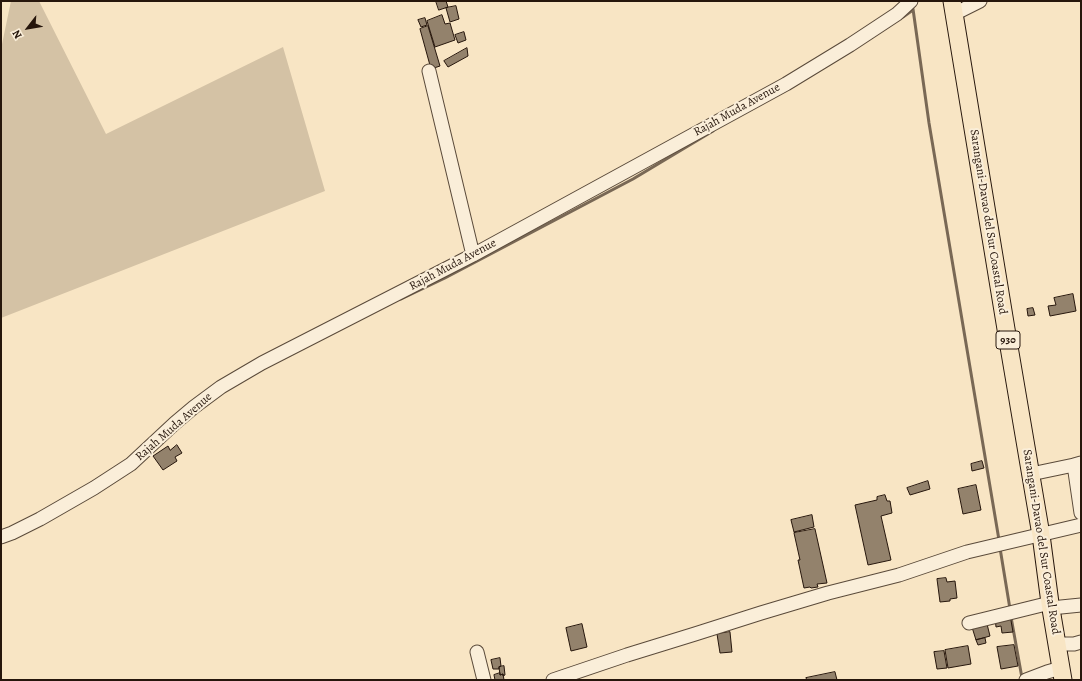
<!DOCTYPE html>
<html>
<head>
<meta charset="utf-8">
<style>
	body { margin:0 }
	#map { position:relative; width:1082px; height:681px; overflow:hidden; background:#f8e5c4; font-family:Alegreya,serif }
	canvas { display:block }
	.frame { position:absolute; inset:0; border:2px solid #26160c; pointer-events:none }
	.north { position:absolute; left:8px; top:8px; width:40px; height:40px; -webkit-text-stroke:3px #faeed9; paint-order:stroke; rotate:239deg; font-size:11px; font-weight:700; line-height:16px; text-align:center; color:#26160c }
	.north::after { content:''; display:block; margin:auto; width:14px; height:18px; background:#26160c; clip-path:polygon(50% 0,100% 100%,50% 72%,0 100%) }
</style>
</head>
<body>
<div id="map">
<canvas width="1082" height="681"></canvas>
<div class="frame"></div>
<div class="north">N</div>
</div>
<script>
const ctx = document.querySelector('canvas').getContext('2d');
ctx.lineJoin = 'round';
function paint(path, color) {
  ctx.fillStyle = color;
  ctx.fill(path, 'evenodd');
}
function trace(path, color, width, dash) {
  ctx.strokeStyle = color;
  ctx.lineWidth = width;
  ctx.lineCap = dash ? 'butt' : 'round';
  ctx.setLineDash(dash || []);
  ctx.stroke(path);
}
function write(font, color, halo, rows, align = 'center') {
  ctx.font = font + ' Alegreya,serif';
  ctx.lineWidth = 4;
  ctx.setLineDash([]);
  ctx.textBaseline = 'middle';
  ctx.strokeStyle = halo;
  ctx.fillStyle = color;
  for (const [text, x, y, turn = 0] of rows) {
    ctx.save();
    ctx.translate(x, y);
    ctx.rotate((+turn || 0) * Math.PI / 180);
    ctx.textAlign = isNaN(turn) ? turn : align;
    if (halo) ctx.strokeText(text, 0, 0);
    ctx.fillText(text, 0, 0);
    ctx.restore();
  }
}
paint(new Path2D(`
	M11 1H39L106 134 283 47 325 191 1 318V49Z`), '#d4c2a5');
trace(new Path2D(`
	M913 9 929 123 999 540
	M903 17 913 10
	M401 299 445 278 633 179 713 131
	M1000 548 1010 609
	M1011 617 1022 678`), '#796855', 3);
const building = new Path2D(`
	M436 1H446L448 7 439 10Z
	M456 6 459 19 450 22 446 8Z
	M442 15 445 24 450 23 455 40 435 47 427 21Z
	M425 18 427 25 421 27 418 20Z
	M428 26 440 66 431 69 420 29Z
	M464 32 466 40 458 43 455 35Z
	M467 48 468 56 448 67 444 61Z
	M1073 294 1076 311 1050 316 1048 306 1056 305 1054 298Z
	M1033 308 1035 315 1028 316 1027 309Z
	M177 445 182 453 175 457 177 461 163 470 153 456 168 446 170 450Z
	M982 461 984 468 972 471 971 464Z
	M928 481 930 489 910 495 907 488Z
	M976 485 981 510 963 514 958 489Z
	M885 495 887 501H890L892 513 881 516 891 560 868 565 855 505 877 500V497Z
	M812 515 814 527 794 532 791 520Z
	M815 529 827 583 817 584 818 587 811 588 810 587 804 588 798 560H800L794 533Z
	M946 578 947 582 955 581 957 598 950 599V601L940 602 937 579Z
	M1010 615 1013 632 1002 633 1001 626 996 627 995 617Z
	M986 620 990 636 976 640 971 624Z
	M582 624 587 647 571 651 566 628Z
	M730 632 732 652 720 653 717 634Z
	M985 638 986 643 978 645 976 640Z
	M1014 645 1018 666 1001 669 997 647Z
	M968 646 971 664 948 668 945 650Z
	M944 651 947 668 937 669 934 652Z
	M500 658 501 666 499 667V669H493L491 660Z
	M504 666 505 675 503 676V674L500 675 499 667Z
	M835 672 837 680H807L806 678Z
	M500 673V675L503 674 504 680H495L494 675Z`);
paint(building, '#93826c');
trace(building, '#26160c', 1);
const minor = new Path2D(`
	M954 14 980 1
	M429 71 473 255
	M1081 463 1074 465 1081 513
	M1031 474 1074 465
	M1 537 12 533 40 519 94 488 131 464 175 423 194 407 221 387 262 363 473 255 786 84 850 45 897 14 911 1
	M1051 608 1081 605
	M969 623 1050 603
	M1057 644H1074L1081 642
	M477 652 484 680
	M553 680 627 655 695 634 761 613 828 593 899 575 967 552 1081 525
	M1026 680 1047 672 1061 668`);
const major = new Path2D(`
	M952 1 1006 329 1041 535 1050 603 1063 680`);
trace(minor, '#5a4a3a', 15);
trace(major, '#26160c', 19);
trace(minor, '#faeed9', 13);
trace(major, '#f8e5c4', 17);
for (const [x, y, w] of [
	[1008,340,24]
]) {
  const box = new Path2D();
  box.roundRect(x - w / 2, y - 9, w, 18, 3);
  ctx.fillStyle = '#faeed9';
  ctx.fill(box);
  trace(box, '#26160c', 1);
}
write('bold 11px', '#26160c', null, [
	["930",1008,340]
]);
write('12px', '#26160c', '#faeed9', [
	["Rajah Muda Avenue",737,110,-29],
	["Sarangani-Davao del Sur Coastal Road",988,222,81],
	["Rajah Muda Avenue",453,265,-28],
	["Rajah Muda Avenue",174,427,-41],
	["Sarangani-Davao del Sur Coastal Road",1041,542,81]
]);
</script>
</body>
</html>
